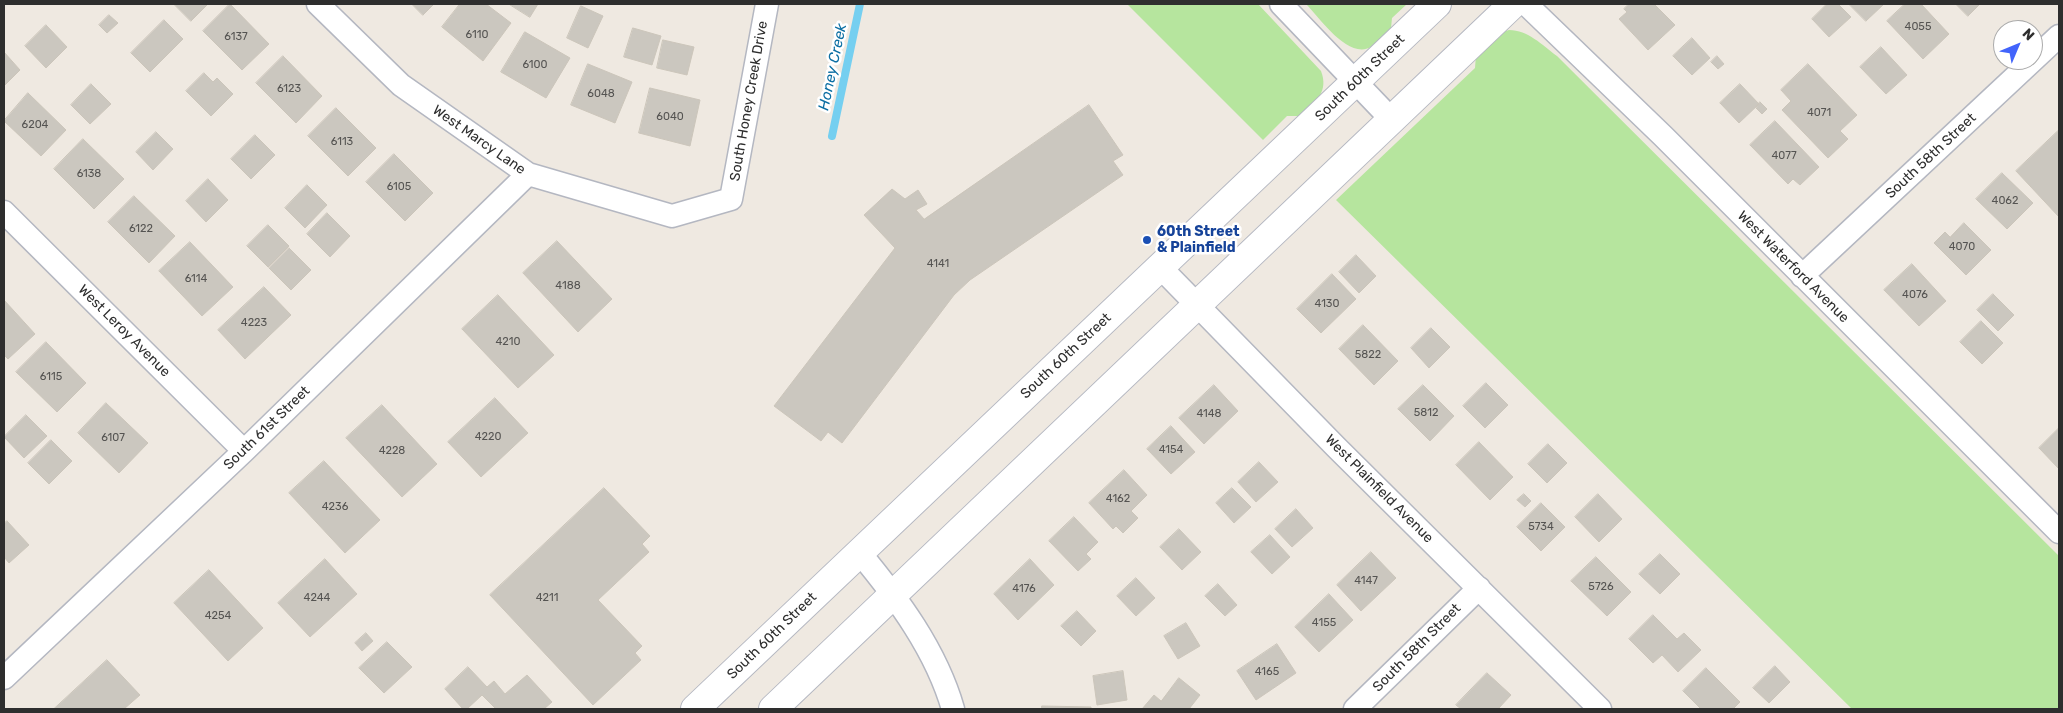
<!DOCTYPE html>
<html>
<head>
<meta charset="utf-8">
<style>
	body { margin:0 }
	#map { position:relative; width:2063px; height:713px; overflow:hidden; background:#efe9e1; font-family:Rubik,sans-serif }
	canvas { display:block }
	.frame { position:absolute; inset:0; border:5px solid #2e2e2e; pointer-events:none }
	.north { position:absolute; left:1993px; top:20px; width:50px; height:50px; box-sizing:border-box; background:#fff; border:1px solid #ababab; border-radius:50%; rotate:45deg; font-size:14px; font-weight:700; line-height:20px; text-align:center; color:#2e2e2e }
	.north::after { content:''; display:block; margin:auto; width:18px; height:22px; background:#4264fb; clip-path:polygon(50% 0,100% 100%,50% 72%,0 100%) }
</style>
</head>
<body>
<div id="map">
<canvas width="2063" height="713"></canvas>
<div class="frame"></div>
<div class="north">N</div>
</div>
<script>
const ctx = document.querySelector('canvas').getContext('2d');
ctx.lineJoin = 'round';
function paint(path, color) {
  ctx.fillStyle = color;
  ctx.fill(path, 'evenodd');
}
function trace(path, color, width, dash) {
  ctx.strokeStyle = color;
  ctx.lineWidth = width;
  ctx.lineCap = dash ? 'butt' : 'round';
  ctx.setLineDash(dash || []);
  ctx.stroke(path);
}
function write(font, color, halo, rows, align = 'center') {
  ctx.font = font + ' Rubik,sans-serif';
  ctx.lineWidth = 5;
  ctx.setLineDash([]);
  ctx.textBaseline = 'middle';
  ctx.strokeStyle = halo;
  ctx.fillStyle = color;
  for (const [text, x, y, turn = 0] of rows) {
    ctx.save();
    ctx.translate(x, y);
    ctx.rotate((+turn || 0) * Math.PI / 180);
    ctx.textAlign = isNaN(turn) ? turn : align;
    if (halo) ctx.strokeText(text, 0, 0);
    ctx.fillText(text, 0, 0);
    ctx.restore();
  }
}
paint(new Path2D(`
	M1127 4H1258L1321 71C1329 92 1316 101 1301 116H1287L1263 140Z
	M1306 4H1407L1392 18 1391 28C1385 34 1378 43 1371 47 1348 60 1320 18 1306 4Z
	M1509 30C1528 30 1542 45 1557 56L2059 556V709H1852L1336 200 1475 68 1476 55 1500 33Z`), '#b6e59e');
trace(new Path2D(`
	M832 136 860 4`), '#75cff0', 8);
const building = new Path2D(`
	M174 4H208L191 21Z
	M230 4 269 44 242 70 203 31Z
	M412 4H434L423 15Z
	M460 4H486L511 23 483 61 442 27Z
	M509 4H538L530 17Z
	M1629 4H1654L1675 25 1648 50 1619 19 1627 12 1624 9Z
	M1827 4H1838L1851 17 1829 37 1812 19Z
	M1849 4H1884L1866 21Z
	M1905 4H1921L1949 34 1923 59 1887 21Z
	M1956 4H1980L1968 16Z
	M581 6 603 16 588 48 567 38Z
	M109 15 118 23 107 33 99 25Z
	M164 20 183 39 150 72 131 53Z
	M46 25 67 47 46 68 25 46Z
	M633 28 661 36 652 65 624 57Z
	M525 32 570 58 546 98 501 72Z
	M1692 38 1710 58 1692 75 1673 56Z
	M663 40 694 47 687 75 657 68Z
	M1881 47 1907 75 1886 94 1860 67Z
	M4 52 20 70 4 86Z
	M283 56 322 96 296 123 256 83Z
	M1717 56 1724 64 1718 69 1711 62Z
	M588 64 632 82 615 123 571 105Z
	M1808 64 1857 115 1840 131 1848 139 1828 158 1782 110 1791 101 1781 90Z
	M204 73 213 82 217 78 233 94 211 116 186 91Z
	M91 84 111 104 90 124 71 105Z
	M1740 84 1759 104 1739 123 1720 103Z
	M650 88 700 100 690 146 639 133Z
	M28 93 66 130 41 156 4 121Z
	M1760 102 1767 109 1762 114 1756 108Z
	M1089 105 1123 155 1113 161 1123 175 970 280 954 295 842 443 828 432 821 441 774 406 895 248 864 215 892 189 905 199 918 190 927 204 916 210 924 219Z
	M336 108 376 148 348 176 308 136Z
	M1775 121 1819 167 1800 185 1793 179 1788 184 1750 145Z
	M2059 130V217L2016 171Z
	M156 132 173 149 153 170 136 152Z
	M255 135 275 155 251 179 231 159Z
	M83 139 124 179 94 209 54 169Z
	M394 154 433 193 405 221 366 182Z
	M2002 173 2033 203 2007 229 1976 199Z
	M208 179 228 200 206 222 186 201Z
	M307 185 327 205 305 228 285 208Z
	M134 196 175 236 149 263 108 222Z
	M327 213 350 236 330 257 307 234Z
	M1964 223 1991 250 1966 275 1934 243 1945 232 1950 237Z
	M268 225 289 246 268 267 247 246Z
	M557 241 612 299 578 332 523 273Z
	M190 242 233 287 202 316 159 271Z
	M289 248 311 270 291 290 269 268Z
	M1356 255 1376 276 1359 293 1339 272Z
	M1912 264 1946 301 1919 326 1884 290Z
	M1332 274 1356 299 1321 333 1297 309Z
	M264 287 291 315 245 359 218 330Z
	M1993 294 2014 315 1998 331 1977 310Z
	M498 295 554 355 518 388 462 329Z
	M4 300 35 334 8 359 4 355Z
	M1981 321 2003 343 1982 364 1960 342Z
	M1363 325 1398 361 1374 385 1339 349Z
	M1431 328 1450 347 1429 368 1411 348Z
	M46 342 86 383 57 412 16 372Z
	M1486 383 1508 405 1485 428 1463 406Z
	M1214 385 1238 411 1204 444 1179 418Z
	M1423 385 1454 416 1430 441 1398 409Z
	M495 398 528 433 481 477 448 442Z
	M106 403 148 443 119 473 78 433Z
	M382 405 437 464 402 497 346 438Z
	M26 415 47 436 24 458 4 437Z
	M1171 426 1195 452 1171 474 1147 449Z
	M2059 428V469L2039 448Z
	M51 440 72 461 49 484 28 463Z
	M1479 442 1513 477 1490 500 1456 465Z
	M1548 444 1567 463 1547 483 1528 464Z
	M324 461 380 520 345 553 289 493Z
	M1259 462 1278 482 1256 502 1238 482Z
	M1124 470 1147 495 1131 511 1138 518 1123 533 1116 526 1113 529 1089 503Z
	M604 488 650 536 642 544 649 552 598 600 642 646 635 653 641 660 593 705 490 595Z
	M1232 488 1251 507 1234 523 1216 503Z
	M1524 494 1531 501 1525 507 1517 500Z
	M1598 494 1622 519 1599 542 1575 517Z
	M1541 503 1565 527 1541 551 1517 527Z
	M1296 509 1313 528 1292 547 1275 529Z
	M1074 517 1098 542 1086 554 1091 559 1078 571 1049 541Z
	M7 521 29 545 9 563 4 557V524Z
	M1179 529 1201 552 1182 570 1160 547Z
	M1270 535 1290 557 1272 574 1251 552Z
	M1371 552 1396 578 1361 611 1337 585Z
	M1660 554 1680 574 1660 594 1639 574Z
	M1596 557 1631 592 1607 616 1571 581Z
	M325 559 357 594 310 637 278 603Z
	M1030 559 1054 585 1018 620 994 594Z
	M209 570 263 628 228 661 174 603Z
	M1136 578 1155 598 1136 616 1117 596Z
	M1218 584 1237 605 1225 616 1205 596Z
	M1329 594 1353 620 1319 652 1295 627Z
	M1077 611 1096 631 1081 646 1061 626Z
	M1653 615 1677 639 1684 633 1701 650 1678 672 1662 655 1653 663 1629 639Z
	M1186 623 1200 646 1178 659 1164 636Z
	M366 633 373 641 362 651 355 643Z
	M387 642 412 667 384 693 359 668Z
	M1277 644 1296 673 1256 700 1237 671Z
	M107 660 140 695 124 709H54Z
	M1775 666 1790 682 1769 703 1753 688Z
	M468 667 487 687 494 681 505 694 527 675 552 702 544 709H496L482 695 467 709H463L445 689Z
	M1706 668 1740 702 1733 709H1701L1683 691Z
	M1123 671 1127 700 1097 705 1093 676Z
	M1487 673 1511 695 1498 709H1461L1456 705Z
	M1179 678 1200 695 1189 709H1142L1154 695 1161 701Z
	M1042 706 1091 707V709H1042Z`);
paint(building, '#cbc7bf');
trace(building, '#cbc5ba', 1);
const minor = new Path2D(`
	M318 4 401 85 528 174 672 216 731 199 767 4
	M1281 4 1391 119
	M1526 4 1663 136 2059 532
	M4 212 244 451
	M1160 267 1336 447 1600 709
	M1802 276 2059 36
	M859 552C898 599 936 650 953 709
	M4 678 244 451 528 174
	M1355 709 1479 588`);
const secondary = new Path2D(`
	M695 709 1437 4
	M773 709 1513 4`);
trace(minor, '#b4b7c1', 25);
trace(secondary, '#b4b7c1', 30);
trace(minor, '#fff', 22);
trace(secondary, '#fff', 28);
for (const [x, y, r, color] of [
	[1147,240,5,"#1a4fb4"]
]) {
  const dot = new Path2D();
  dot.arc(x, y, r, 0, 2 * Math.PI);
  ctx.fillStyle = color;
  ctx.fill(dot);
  trace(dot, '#fff', 2);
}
write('11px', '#555452', null, [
	["4055",1918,27],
	["6110",477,35],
	["6137",236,37],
	["6100",535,65],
	["6123",289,89],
	["6048",601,94],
	["4071",1819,113],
	["6040",670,117],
	["6204",35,125],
	["6113",342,142],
	["4077",1784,156],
	["6138",89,174],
	["6105",399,187],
	["4062",2005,201],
	["6122",141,229],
	["4070",1962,247],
	["4141",938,264],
	["6114",196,279],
	["4188",568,286],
	["4076",1915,295],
	["4130",1327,304],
	["4223",254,323],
	["4210",508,342],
	["5822",1368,355],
	["6115",51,377],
	["5812",1426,413],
	["4148",1209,414],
	["4220",488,437],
	["6107",113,438],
	["4154",1171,450],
	["4228",392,451],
	["4162",1118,499],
	["4236",335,507],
	["5734",1541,527],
	["4147",1366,581],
	["5726",1601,587],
	["4176",1024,589],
	["4244",317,598],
	["4211",547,598],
	["4254",218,616],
	["4155",1324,623],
	["4165",1267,672]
]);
write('14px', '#2e2e2e', '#fff', [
	["South 60th Street",1360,78,-44],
	["South Honey Creek Drive",749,101,-80],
	["West Marcy Lane",479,140,35],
	["South 58th Street",1931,156,-43],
	["West Waterford Avenue",1793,267,45],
	["West Leroy Avenue",124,331,45],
	["South 60th Street",1066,356,-43],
	["South 61st Street",267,428,-44],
	["West Plainfield Avenue",1379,489,45],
	["South 60th Street",772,636,-44],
	["South 58th Street",1417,648,-45]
]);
write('bold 14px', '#164399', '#fff', [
	["60th Street",1157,232],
	["& Plainfield",1157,248]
], 'left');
write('italic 15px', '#0d6fa3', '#fff', [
	["Honey Creek",833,67,-78]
]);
</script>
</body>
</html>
